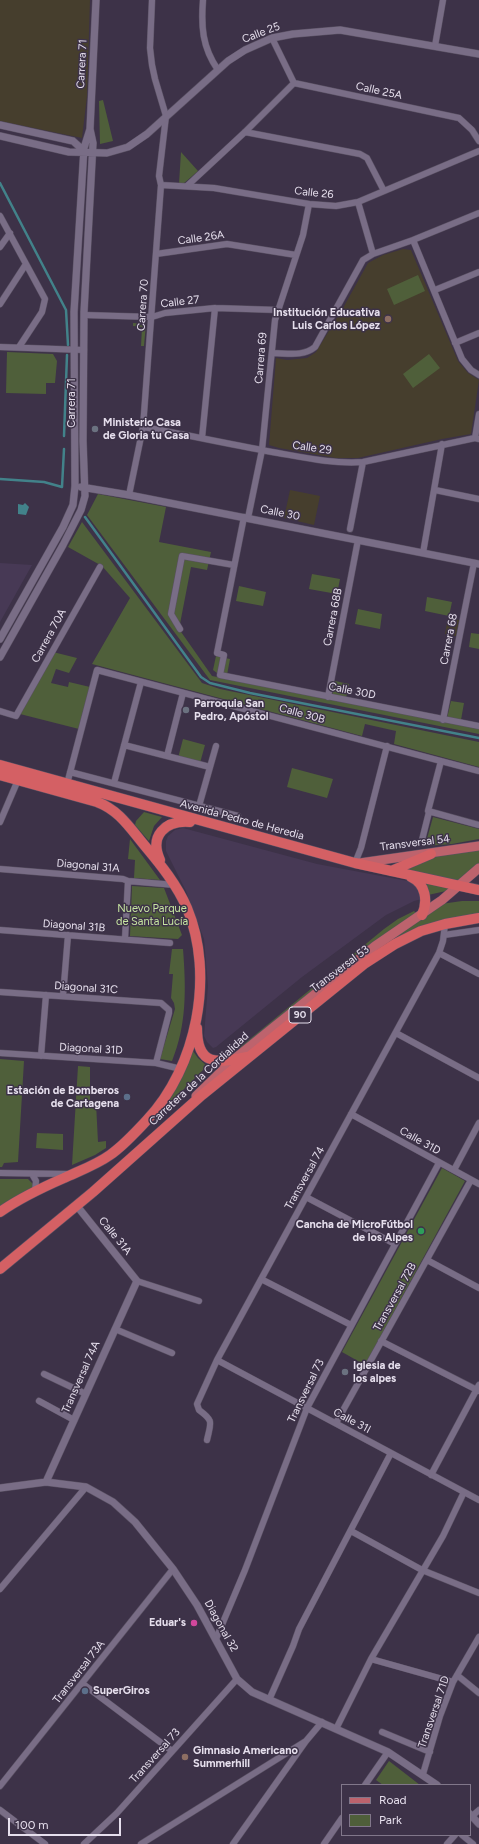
<!DOCTYPE html>
<html>
<head>
<meta charset="utf-8">
<style>
	body { margin:0 }
	#map { position:relative; width:479px; height:1844px; overflow:hidden; background:#3d3248; font-family:Figtree,sans-serif }
	canvas { display:block }
	.legend { position:absolute; left:341px; top:1784px; width:130px; height:52px; box-sizing:border-box; background:#3d3248; border:1px solid #81778a; margin:0; padding:5px 7px; list-style:none; font-size:12px; color:#e6dfed }
	.legend li { display:flex; align-items:center; gap:8px; height:20px }
	.legend b { width:20px; border:1px solid #81778a }
	.scale { position:absolute; left:8px; top:1818px; width:113px; height:18px; box-sizing:border-box; border:2px solid #e6dfed; border-top:0; padding-left:5px; font-size:12px; line-height:14px; white-space:nowrap; color:#e6dfed; -webkit-text-stroke:3px #3d3248; paint-order:stroke }
</style>
</head>
<body>
<div id="map">
<canvas width="479" height="1844"></canvas>
<ul class="legend">
<li><b style="height:5px;background:#bd636d"></b>Road</li>
<li><b style="height:11px;background:#4f5f3a"></b>Park</li>
</ul>
<div class="scale">100 m</div>
</div>
<script>
const ctx = document.querySelector('canvas').getContext('2d');
ctx.lineJoin = 'round';
function paint(path, color) {
  ctx.fillStyle = color;
  ctx.fill(path, 'evenodd');
}
function trace(path, color, width, dash) {
  ctx.strokeStyle = color;
  ctx.lineWidth = width;
  ctx.lineCap = dash ? 'butt' : 'round';
  ctx.setLineDash(dash || []);
  ctx.stroke(path);
}
function write(font, color, halo, rows, align = 'center') {
  ctx.font = font + ' Figtree,sans-serif';
  ctx.lineWidth = 3;
  ctx.setLineDash([]);
  ctx.textBaseline = 'middle';
  ctx.strokeStyle = halo;
  ctx.fillStyle = color;
  for (const [text, x, y, turn = 0] of rows) {
    ctx.save();
    ctx.translate(x, y);
    ctx.rotate((+turn || 0) * Math.PI / 180);
    ctx.textAlign = isNaN(turn) ? turn : align;
    if (halo) ctx.strokeText(text, 0, 0);
    ctx.fillText(text, 0, 0);
    ctx.restore();
  }
}
paint(new Path2D(`
	M0 563 32 565 0 622Z
	M183 828 317 864 413 882 417 885 422 899 414 901 386 915 302 977 216 1047 213 1048 207 1042 204 1036 208 986 204 939 186 891 166 851V841L168 836 175 830Z`), '#473955');
paint(new Path2D(`
	M0 0H90L87 96 82 138 0 121Z
	M403 249 411 250 458 361 468 373 479 380 471 434 442 439 358 458H336L279 448 269 445 276 358 287 360 307 358 316 352 343 308 368 263 383 255Z
	M290 490 320 496 314 525 284 518Z
	M448 617 459 620 456 636 445 634Z`), '#463e2d');
paint(new Path2D(`
	M103 100 113 141 100 144 99 101Z
	M181 152 198 171 183 184H179Z
	M418 275 425 291 394 305 387 289Z
	M133 323 146 324 144 346H141L142 327 133 326Z
	M7 352 53 354 57 361 55 383H46V394L6 393Z
	M429 354 440 368 413 388 403 374Z
	M98 494 166 507 159 542 211 552 207 570 191 567 179 629 212 676 479 729V734L210 680 87 515Z
	M82 522 202 683 220 689 479 742V767L394 744 396 731 365 724 362 736 92 664 130 598 102 566 68 547Z
	M312 574 340 579 337 594 309 589Z
	M239 586 266 592 263 606 236 601Z
	M427 597 452 602 449 616 425 611Z
	M358 609 382 614 380 629 355 624Z
	M471 633 479 634V649L469 647Z
	M53 652 77 658 69 673 56 669 51 683 68 687 69 682 90 687 79 729 20 714Z
	M216 656 230 659 227 675 217 673 213 670Z
	M335 681 349 684 346 698 332 696Z
	M451 701 464 703 461 720 447 718Z
	M183 739 205 745 200 763 178 758Z
	M292 768 333 779 327 798 287 787Z
	M144 812 162 817 154 826 149 841 135 825 136 821Z
	M433 817 479 829V839L452 844 425 846Z
	M130 839 160 880 134 878 135 860 128 859Z
	M479 849V864L458 881 402 870 428 858Z
	M424 880 451 885 446 891 428 895Z
	M132 886 164 888 182 935 178 939 130 936Z
	M462 901H479V914L372 952 441 904Z
	M414 911 417 914 242 1048H239L384 929 398 919Z
	M172 949H183C186 988 187 1024 172 1061L160 1059 175 1009 174 1003 171 998 173 974H169Z
	M193 1051 198 1058 207 1066 167 1106Z
	M0 1059 24 1061 18 1162 4 1163 2 1167H0Z
	M78 1066 90 1067V1103H96L98 1142 106 1141V1148L95 1155 72 1165Z
	M37 1133 63 1134V1150L36 1148Z
	M442 1168 465 1181 365 1365 342 1352Z
	M0 1179H28L33 1184V1188L0 1206Z
	M389 1761 420 1785H383L376 1780Z`), '#4f5f3a');
paint(new Path2D(`
	M25 503 29 507 26 515 18 514V504L23 505Z`), '#42828a');
trace(new Path2D(`
	M0 183 66 310 68 345
	M64 436 67 355
	M0 479 44 482 62 487 64 449
	M85 517 201 677 210 683 250 693 479 738`), '#42828a', 2.5);
const minor = new Path2D(`
	M203 0C201 26 202 47 218 70
	M272 38 294 83
	M435 46 443 0
	M294 83 459 118 472 130 479 141
	M245 132 360 154 367 158 384 191
	M161 185 214 188 309 204 336 206 358 202 479 151
	M187 186 245 132 294 83
	M358 202 373 254
	M0 216 45 299 42 312 19 347
	M413 240 462 359 471 370 479 375
	M0 247 10 233
	M156 254 227 244 296 255
	M435 290 479 272
	M0 304 26 264
	M84 315 152 317 165 313 215 308 278 310
	M455 343 479 333
	M0 347 84 350
	M272 353C287 353 303 357 315 347L363 260 373 254 413 240 479 213
	M143 427C188 435 233 445 278 453 306 458 334 464 363 462L475 438 479 439
	M202 438 215 308
	M475 438 479 414
	M435 490 479 499
	M129 495 143 427 161 185 159 176 166 116 155 79 152 65 150 48 152 0
	M244 517 217 653 224 655 220 675 479 726
	M248 518 262 450 275 320 303 235 309 204
	M350 529 363 462
	M423 553 442 444
	M180 629 171 614 182 556 234 565
	M328 697 358 540
	M0 711 16 716 100 567
	M443 720 474 563
	M124 745 210 767
	M167 756 183 693
	M441 761 428 811 479 825
	M70 772 238 816
	M114 783 141 682
	M67 784 97 670 479 771
	M199 806 216 746
	M0 822 18 780
	M422 840 429 812
	M355 863 361 848 387 746
	M0 869 123 879 128 881 175 885
	M0 930 170 943
	M444 935 479 930
	M125 939 128 881
	M439 953 479 974
	M0 992 161 1003 169 1010V1013L156 1063
	M63 996 68 935
	M396 1033 479 1078
	M0 1053 156 1063 181 1069
	M41 1056 46 995
	M351 1114 479 1184
	M454 1170 479 1123
	M0 1173 68 1174
	M32 1174 36 1181 35 1191
	M306 1197 395 1244
	M427 1260 479 1288
	M261 1279 351 1325
	M137 1281 199 1301
	M115 1329 172 1353
	M381 1341 479 1391
	M217 1360 479 1500
	M44 1374 86 1394
	M39 1401 74 1420
	M336 1423 471 1180
	M207 1440C211 1422 214 1421 199 1410L197 1404 217 1360 439 953 443 941 445 924
	M431 1475 479 1385
	M351 1531 422 1570 479 1593
	M0 1589 86 1487
	M216 1639 245 1570 307 1408 439 1163
	M371 1659 453 1682
	M457 1675 479 1693
	M83 1684 172 1751
	M269 1700 293 1646 299 1629 391 1453
	M336 1729 371 1659 443 1536 464 1492
	M382 1732 430 1752
	M423 1774 440 1716 453 1682 479 1637
	M365 1785 388 1752
	M0 1786 173 1569
	M0 1810 45 1844
	M470 1818 479 1810
	M462 1835 473 1844
	M84 1844 117 1813 237 1679
	M141 1844 306 1741
	M233 1844 306 1741 322 1722
	M324 1844 342 1818
	M447 1844 455 1835`);
const tertiary = new Path2D(`
	M0 125 73 141 84 151
	M0 136 69 152 107 153 128 147 147 134 228 61 245 50 272 38 293 34 340 30 479 54
	M81 487 129 495 479 564
	M0 639 63 527 73 505 75 486 74 312 84 148 90 129
	M0 657 63 545 81 510 85 496 83 441 84 312 93 143 90 129 96 0
	M46 1482 137 1281 77 1206
	M0 1488 46 1482 86 1487 113 1502 135 1522 173 1569 197 1605 237 1679 252 1692 388 1752 437 1785
	M470 1814 479 1824`);
const primary = new Path2D(`
	M360 863 479 846
	M196 1096 233 1060 275 1026 375 946 442 900 479 868`);
const trunk = new Path2D(`
	M0 765 355 863 479 890
	M0 775 97 802C119 810 130 828 145 846 161 865 177 885 187 908 215 975 197 1067 147 1120 136 1132 123 1146 110 1155 96 1165 79 1171 64 1178 41 1188 20 1198 0 1212
	M160 860C149 836 165 820 190 822
	M391 871 431 854
	M411 877C426 884 428 901 422 915
	M197 1028C197 1067 217 1063 247 1057
	M0 1269 93 1192 202 1095 364 964 395 944 421 931 445 924 479 918`);
trace(minor, '#5a5163', 7);
trace(tertiary, '#5a5163', 8);
trace(primary, '#5a5163', 10);
trace(trunk, '#5a5163', 11);
trace(minor, '#796d86', 6);
trace(tertiary, '#796d86', 7);
trace(primary, '#bd636d', 9);
trace(trunk, '#d46064', 10);
for (const [x, y, r, color] of [
	[388,319,4,"#8d6e63"],
	[95,429,4,"#6b7280"],
	[186,710,4,"#6b7280"],
	[127,1097,4,"#5c6f8a"],
	[421,1231,4,"#2e9e5b"],
	[345,1372,4,"#6b7280"],
	[194,1623,4,"#d1479c"],
	[85,1691,4,"#5c6f8a"],
	[185,1757,4,"#8d6e63"]
]) {
  const dot = new Path2D();
  dot.arc(x, y, r, 0, 2 * Math.PI);
  ctx.fillStyle = color;
  ctx.fill(dot);
  trace(dot, '#3d3248', 1.5);
}
for (const [x, y, w] of [
	[300,1015,22]
]) {
  const box = new Path2D();
  box.roundRect(x - w / 2, y - 8, w, 16, 3);
  ctx.fillStyle = '#3d3248';
  ctx.fill(box);
  trace(box, '#e6dfed', 1);
}
write('bold 10px', '#e6dfed', null, [
	["90",300,1015]
]);
write('11px', '#e6dfed', '#3d3248', [
	["Calle 25",261,33,-21],
	["Carrera 71",82,64,-87],
	["Calle 25A",379,91,12],
	["Calle 26",314,193,6],
	["Calle 26A",201,238,-8],
	["Calle 27",180,302,-7],
	["Carrera 70",143,305,-86],
	["Carrera 69",261,358,-85],
	["Carrera 71",72,403,-90],
	["Calle 29",312,448,8],
	["Calle 30",280,513,11],
	["Carrera 68B",333,617,-79],
	["Carrera 70A",49,636,-61],
	["Carrera 68",449,639,-79],
	["Calle 30D",352,691,11],
	["Calle 30B",302,714,15],
	["Avenida Pedro de Heredia",242,820,15],
	["Transversal 54",415,843,-7],
	["Diagonal 31A",88,866,5],
	["Diagonal 31B",74,926,4],
	["Transversal 53",340,969,-37],
	["Diagonal 31C",86,988,4],
	["Diagonal 31D",91,1049,3],
	["Carretera de la Cordialidad",199,1079,-43],
	["Calle 31D",420,1141,29],
	["Transversal 74",305,1178,-61],
	["Calle 31A",115,1236,51],
	["Transversal 72B",395,1297,-61],
	["Transversal 74A",81,1377,-66],
	["Transversal 73",306,1391,-64],
	["Calle 31I",352,1421,28],
	["Diagonal 32",221,1626,61],
	["Transversal 73A",79,1672,-52],
	["Transversal 71D",434,1712,-71],
	["Transversal 73",155,1756,-48]
]);
write('bold 11px', '#e6dfed', '#3d3248', [
	["Institución Educativa",380,313,"right"],
	["Luis Carlos López",380,326,"right"],
	["Ministerio Casa",103,423],
	["de Gloria tu Casa",103,436],
	["Parroquia San",194,704],
	["Pedro, Apóstol",194,717],
	["Estación de Bomberos",119,1091,"right"],
	["de Cartagena",119,1104,"right"],
	["Cancha de MicroFútbol",413,1225,"right"],
	["de los Alpes",413,1238,"right"],
	["Iglesia de",353,1366],
	["los alpes",353,1379],
	["Eduar's",186,1623,"right"],
	["SuperGiros",93,1691],
	["Gimnasio Americano",193,1751],
	["Summerhill",193,1764]
], 'left');
write('11px', '#c7e6a1', '#3d3248', [
	["Nuevo Parque",152,909],
	["de Santa Lucía",152,922]
]);
</script>
</body>
</html>
